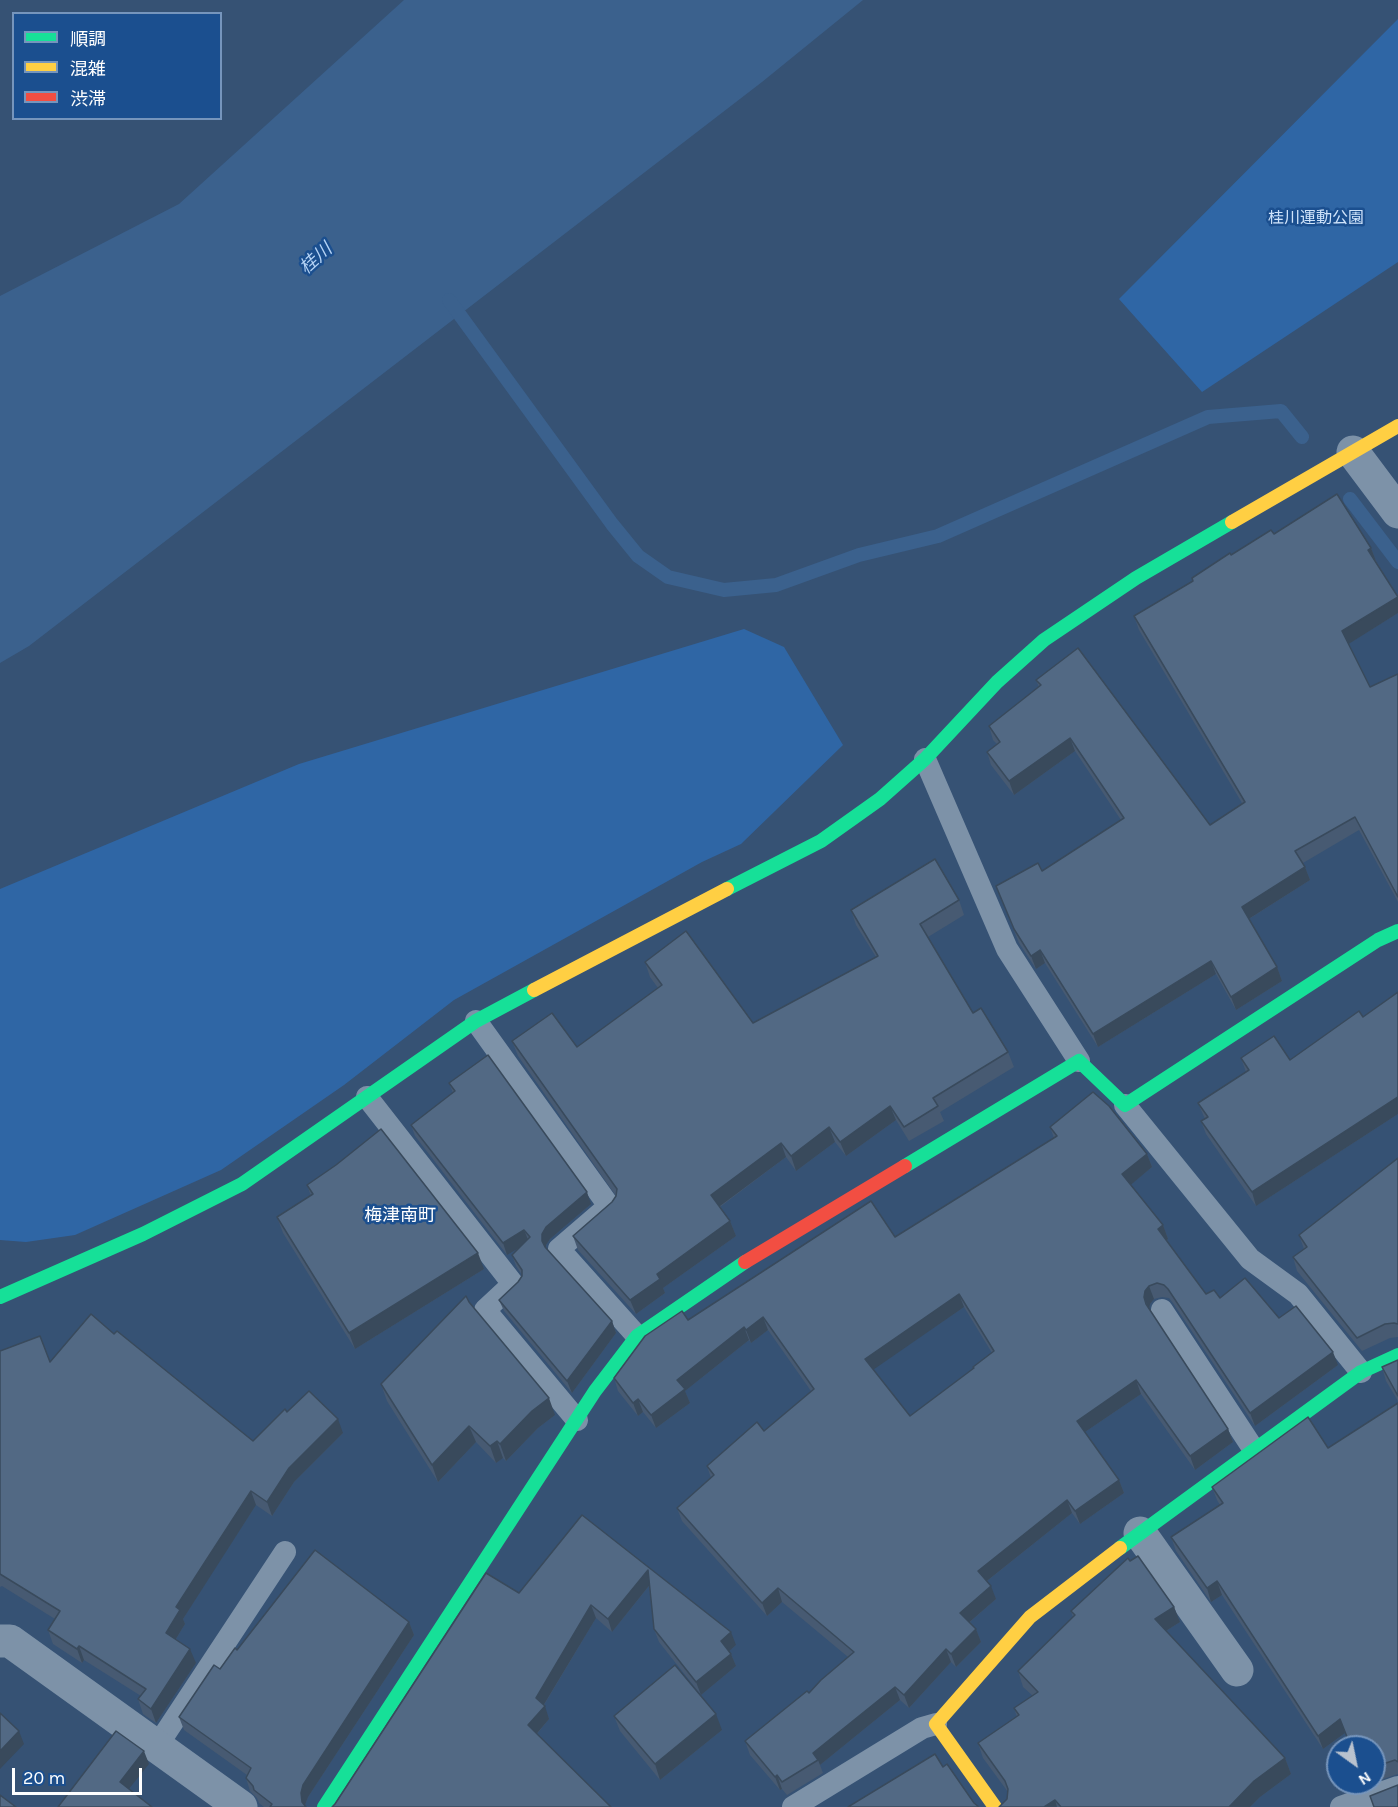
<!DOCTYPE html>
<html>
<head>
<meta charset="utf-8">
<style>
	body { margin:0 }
	#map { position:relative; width:1398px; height:1807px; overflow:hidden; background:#365274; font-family:Karla,"Noto Sans JP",sans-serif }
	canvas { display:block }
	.legend { position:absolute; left:12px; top:12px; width:210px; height:108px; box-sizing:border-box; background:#1b4f8f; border:2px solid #7695bc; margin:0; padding:8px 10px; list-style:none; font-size:18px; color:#fff }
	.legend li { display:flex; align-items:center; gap:12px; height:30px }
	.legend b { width:30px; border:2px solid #7695bc }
	.north { position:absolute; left:1326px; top:1735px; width:60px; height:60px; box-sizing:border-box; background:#1b4f8f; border:2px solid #7695bc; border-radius:50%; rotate:147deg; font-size:16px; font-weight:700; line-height:24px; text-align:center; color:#fff }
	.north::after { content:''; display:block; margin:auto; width:21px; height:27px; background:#b9c2ce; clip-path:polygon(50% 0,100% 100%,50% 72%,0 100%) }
	.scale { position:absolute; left:12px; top:1768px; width:130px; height:27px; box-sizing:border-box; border:3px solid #fff; border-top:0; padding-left:8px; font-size:18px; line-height:21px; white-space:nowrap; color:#fff; -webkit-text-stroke:4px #1b4f8f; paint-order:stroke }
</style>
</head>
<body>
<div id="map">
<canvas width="1398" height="1807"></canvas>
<ul class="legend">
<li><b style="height:8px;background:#16e098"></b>順調</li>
<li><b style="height:8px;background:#ffcf43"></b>混雑</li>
<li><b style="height:8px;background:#f24e42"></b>渋滞</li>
</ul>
<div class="north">N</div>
<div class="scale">20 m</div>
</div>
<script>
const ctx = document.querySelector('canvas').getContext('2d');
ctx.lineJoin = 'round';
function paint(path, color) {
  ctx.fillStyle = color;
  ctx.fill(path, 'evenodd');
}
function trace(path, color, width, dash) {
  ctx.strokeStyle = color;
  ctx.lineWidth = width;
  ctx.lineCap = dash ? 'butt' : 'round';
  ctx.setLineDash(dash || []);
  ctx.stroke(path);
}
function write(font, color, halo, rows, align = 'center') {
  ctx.font = font + ' Karla,"Noto Sans JP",sans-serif';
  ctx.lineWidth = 5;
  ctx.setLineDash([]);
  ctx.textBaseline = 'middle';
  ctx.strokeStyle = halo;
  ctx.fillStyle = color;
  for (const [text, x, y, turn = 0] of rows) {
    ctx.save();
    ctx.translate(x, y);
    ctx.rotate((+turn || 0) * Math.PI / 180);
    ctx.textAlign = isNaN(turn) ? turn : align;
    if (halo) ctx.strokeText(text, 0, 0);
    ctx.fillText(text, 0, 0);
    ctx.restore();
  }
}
paint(new Path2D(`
	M1398 19V262L1202 392 1119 299Z
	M744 629 784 647 843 745 741 844 702 862 454 1000 344 1085 221 1170 75 1235 26 1242 0 1240V889L299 764Z`), '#2f66a5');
paint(new Path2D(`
	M404 0H863L762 82 29 646 0 663V296L179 204Z`), '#3b618d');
trace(new Path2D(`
	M449 300 612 524 638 556 668 577 724 590 776 585 859 555 938 536 1208 417 1281 411 1302 437
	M1350 499 1398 562`), '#3b618d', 14);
trace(new Path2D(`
	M925 759 1007 949 1079 1061
	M476 1021 609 1206 559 1249 637 1336
	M367 1097 513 1284 485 1310 577 1420
	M1125 1105 1250 1259 1298 1294 1361 1372
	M1162 1310 1254 1450
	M157 1746 285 1552
	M793 1807 922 1728 936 1724
	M1341 1807 1398 1787`), '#7d92a8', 22);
trace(new Path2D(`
	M1353 452 1398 512
	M1140 1533 1237 1670
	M0 1641H10L241 1807`), '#7d92a8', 33);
trace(new Path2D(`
	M727 889 821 841 880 799 925 759 997 682 1044 640 1136 578 1232 522
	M905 1166 1079 1061 1125 1105 1378 940 1398 931
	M0 1297 143 1234 242 1184 476 1021 534 990
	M1120 1548 1361 1372 1398 1355
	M324 1807 595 1391 637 1336 745 1262`), '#16e098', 14);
trace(new Path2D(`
	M1232 522 1398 426
	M534 990 727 889
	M995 1807 936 1724 1030 1617 1120 1548`), '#ffcf43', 14);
trace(new Path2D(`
	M745 1262 905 1166`), '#f24e42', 14);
paint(new Path2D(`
	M1274 534 1371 548 1376 561 1398 597V613L1348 644 1370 687 1398 674V902L1359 830 1303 863 1305 867 1310 880 1249 919 1277 967 1282 981 1236 1010 1216 974 1098 1047 1045 963 1036 969 1019 943 996 886 1042 871 1121 820 1075 751 1014 795 991 765 987 752 997 744 993 740 989 726 1039 687 1036 680 1210 825 1242 803 1139 630 1134 616 1193 581 1192 578 1231 555Z
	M959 900 964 915 928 937 973 1013 1008 1052 1014 1067 940 1112 944 1121 909 1141 896 1120 846 1156 835 1142 796 1171 786 1157 720 1207 730 1221 736 1236 663 1288 665 1293 636 1314 578 1250 573 1236 612 1202 616 1196 518 1056 512 1041 577 1047 658 988 650 977 645 962 753 1023 876 957 856 925 851 910Z
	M1398 992V1114L1256 1206 1206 1134 1201 1121 1205 1119 1198 1103 1246 1072 1241 1058 1290 1060 1363 1017Z
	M449 1083 591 1204 550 1239 546 1245V1248L612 1321 616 1333 572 1393 504 1311 499 1300 518 1282 522 1276V1275L516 1266 512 1255 520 1247 507 1255 415 1136 411 1125 453 1093Z
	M1050 1127 1147 1154 1152 1167 1130 1185 1163 1225 1168 1239 1166 1240 1206 1294 1220 1298 1279 1318 1338 1365 1255 1426 1173 1303 1169 1298 1162 1297 1154 1299 1150 1304 1149 1309 1228 1429 1233 1442 1195 1470 1141 1394 1085 1432 1119 1480 1124 1493 1080 1524 1072 1513 987 1581 996 1599 970 1622 976 1629 981 1642 956 1667 951 1662 909 1708 900 1700 820 1765 823 1773 787 1795 782 1789 780 1790 750 1755 745 1741 809 1693 848 1657 782 1602 767 1616 682 1521 677 1508 711 1478 707 1466 764 1431 811 1391 768 1330 751 1343 749 1340 685 1391 690 1403 656 1428 643 1412 638 1416 618 1391 614 1378 688 1320 895 1237 1054 1138ZM964 1307 992 1353 974 1369 910 1416 873 1369Z
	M1398 1158V1337L1390 1338 1362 1351 1297 1271 1293 1257 1304 1249 1299 1235Z
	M307 1185 484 1269 355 1349 283 1233 277 1217 311 1196Z
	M469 1302 555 1415 538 1428 506 1461 503 1458 496 1463 476 1442 438 1482 387 1401 381 1384Z
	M114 1334 253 1441 287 1412 343 1433 294 1482 272 1516 256 1505 208 1579 183 1619 185 1624 176 1639 196 1663 156 1723 143 1714 138 1699 141 1696 84 1660 82 1663 53 1644 48 1630 55 1619 2 1586 0 1587V1351L50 1362Z
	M1398 1360V1401L1386 1381 1382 1367Z
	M1398 1403V1774L1374 1782V1747L1345 1733 1323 1749 1222 1595 1211 1602 1176 1551 1171 1537 1220 1505 1217 1500 1212 1487 1328 1448Z
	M582 1515 736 1645 729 1651 731 1654 736 1666 701 1695 659 1642 654 1629 649 1586 612 1632 596 1618 544 1705 549 1719 537 1734 335 1804 519 1593Z
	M1174 1607 1180 1622 1166 1631 1285 1758 1291 1774 1260 1797 1250 1807H999L1007 1799 1008 1792 983 1758 978 1743 1017 1717 1014 1708 1033 1696 1023 1687 1018 1671 1073 1617 1071 1611Z
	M409 1622 414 1635 308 1797 305 1805 306 1807H264L259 1803 257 1798 250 1791 246 1778 247 1775 184 1730 179 1717 220 1669 237 1650Z
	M614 1716 722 1730 660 1780 620 1731Z`), '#475a72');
paint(new Path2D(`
	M1371 548 1376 561 1368 550Z
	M1398 597V613L1347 645 1342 631Z
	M1070 738 1075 751 1014 795 1009 781Z
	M1305 867 1310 880 1247 920 1242 907Z
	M1040 950 1045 963 1036 969 1031 956Z
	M1211 961 1216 974 1098 1047 1093 1034Z
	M1277 967 1282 981 1236 1010 1231 997Z
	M1398 1097V1114L1256 1206 1252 1192Z
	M890 1106 896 1120 846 1156 840 1142Z
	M829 1127 835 1142 796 1171 791 1156Z
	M781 1143 786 1157 716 1209 711 1195Z
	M1147 1154 1152 1167 1127 1188 1122 1174Z
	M587 1192 591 1204 550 1239 546 1245V1252L542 1241V1234L546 1227Z
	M730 1221 736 1236 663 1288 665 1293 636 1314 630 1300 657 1274Z
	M1163 1225 1168 1239 1163 1243 1158 1229Z
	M524 1230 529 1242 507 1255 503 1243Z
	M478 1253 484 1269 355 1349 349 1333Z
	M1149 1286 1154 1299 1150 1304 1149 1310 1144 1297 1145 1291Z
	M959 1294 964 1307 870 1372 865 1359Z
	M763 1317 768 1330 751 1343 746 1330Z
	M612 1321 616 1333 572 1393 567 1381Z
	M744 1327 749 1340 685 1391 690 1403 656 1428 651 1415 677 1380Z
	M1333 1352 1338 1365 1255 1426 1250 1413Z
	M1136 1380 1141 1394 1082 1434 1077 1421Z
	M549 1398 555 1415 538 1428 506 1461 500 1444 532 1411Z
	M638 1399 643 1412 638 1416 633 1403Z
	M338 1419 343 1433 294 1482 272 1516 267 1502 289 1468Z
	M469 1426 476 1442 438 1482 432 1465Z
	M1228 1429 1233 1442 1195 1470 1190 1456Z
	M497 1441 503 1458 496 1463 490 1446Z
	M1119 1480 1124 1493 1080 1524 1075 1511Z
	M251 1491 256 1505 183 1619 185 1624 171 1647 166 1633 176 1607Z
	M1067 1500 1072 1513 983 1584 978 1571Z
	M648 1570 652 1582 612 1632 608 1619Z
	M1217 1581 1222 1595 1211 1602 1207 1588Z
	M991 1586 996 1599 965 1626 960 1613Z
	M778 1588 782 1602 767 1616 762 1603Z
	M591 1605 596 1618 540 1711 536 1698Z
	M1174 1607 1180 1622 1161 1634 1155 1619Z
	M409 1622 414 1635 308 1797 305 1805 302 1802 301 1793 303 1785Z
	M976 1629 981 1642 956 1667 951 1654Z
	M731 1632 736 1645 726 1654 721 1641Z
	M79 1646 84 1660 82 1663 77 1649Z
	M190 1649 196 1663 156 1723 151 1709Z
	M946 1649 951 1662 909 1708 904 1695Z
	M731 1654 736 1666 701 1695 696 1682Z
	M895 1687 900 1700 820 1765 818 1760 813 1753Z
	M545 1706 549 1719 533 1738 528 1725Z
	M716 1714 722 1730 660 1780 655 1764Z
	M1340 1719 1345 1733 1323 1749 1318 1736Z
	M19 1731 24 1744 0 1769V1751Z
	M144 1751 149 1764 124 1795 120 1782Z
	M1285 1758 1291 1774 1260 1797 1250 1807H1229L1254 1781Z
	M777 1775 782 1789 780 1790 775 1777Z
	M1055 1800 1057 1807H1044Z`), '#394a5c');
const building = new Path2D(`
	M1337 494 1371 548 1368 550 1398 597 1342 631 1370 687 1398 674V897L1355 817 1295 851 1305 867 1242 907 1277 967 1231 997 1211 961 1093 1034 1040 950 1031 956 1014 929 996 886 1038 863 1042 871 1124 818 1070 738 1009 781 987 752 1000 742 989 726 1041 685 1036 680 1078 648 1210 825 1245 802 1134 616 1193 581 1192 578 1230 553 1231 555 1271 530 1274 534Z
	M935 859 959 900 920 924 973 1013 981 1008 1008 1052 933 1098 938 1106 904 1127 890 1106 840 1142 829 1127 791 1156 781 1143 711 1195 730 1221 657 1274 660 1279 630 1300 573 1236 612 1202 616 1196 617 1189 512 1041 552 1013 577 1047 662 985 645 962 686 931 753 1023 878 956 851 910Z
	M1398 992V1097L1252 1192 1201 1121 1208 1117 1198 1103 1249 1070 1241 1058 1274 1036 1290 1060 1359 1011 1363 1017Z
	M488 1055 587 1192 546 1227 542 1234V1241L545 1247 612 1321 567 1381 499 1300 518 1282 522 1276V1270L512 1255 530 1237 524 1230 503 1243 411 1125 455 1091 449 1083Z
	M1093 1092 1109 1106 1147 1154 1122 1174 1163 1225 1158 1229 1206 1294 1214 1290 1220 1298 1245 1278 1279 1318 1296 1306 1333 1352 1250 1413 1168 1289 1164 1285 1157 1283 1149 1286 1145 1291 1144 1297 1146 1304 1228 1429 1190 1456 1136 1380 1077 1421 1119 1480 1075 1511 1067 1500 978 1571 991 1586 960 1613 976 1629 951 1654 946 1649 904 1695 895 1687 813 1753 818 1760 782 1782 777 1775 775 1777 745 1741 807 1691 809 1693 821 1680 854 1652 778 1588 762 1603 677 1508 714 1475 707 1466 757 1422 764 1431 814 1389 763 1317 746 1330 744 1327 677 1380 685 1389 651 1415 638 1399 633 1403 614 1378 645 1336 682 1311 688 1320 871 1201 895 1237 1057 1136 1050 1127ZM959 1294 994 1351 973 1367 974 1368 910 1416 865 1359Z
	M381 1129 478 1253 349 1333 277 1217 313 1194 307 1185 336 1165Z
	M1398 1158V1324L1394 1323 1385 1324 1357 1338 1293 1257 1307 1247 1299 1235Z
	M466 1296 469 1302 549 1398 532 1411 500 1444 497 1441 490 1446 469 1426 432 1465 381 1384Z
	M91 1314 114 1334 117 1331 253 1441 285 1409 287 1412 309 1391 338 1419 289 1468 267 1502 251 1491 203 1565 176 1607 180 1610 166 1633 190 1649 151 1709 138 1699 146 1689 79 1646 77 1649 48 1630 60 1611 0 1574V1351L40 1336 50 1362Z
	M1398 1360V1396L1382 1367Z
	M1398 1403V1762L1395 1760 1374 1767V1747H1351L1340 1719 1318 1736 1217 1581 1207 1588 1171 1537 1223 1503 1212 1487 1308 1417 1328 1448Z
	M582 1515 731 1632 721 1641 731 1654 696 1682 654 1629 648 1570 608 1619 591 1605 536 1698 545 1706 528 1725 611 1807H332L335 1804 486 1573 519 1593Z
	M315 1550 409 1622 303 1785 301 1793 302 1802 306 1807H270L272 1804 254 1790 253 1786 246 1778 251 1768 179 1717 214 1665 220 1669 235 1648 237 1650Z
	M1138 1556 1174 1607 1155 1619 1285 1758 1254 1781 1229 1807H1061L1055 1800 1044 1807H999L1007 1799 1008 1789 1005 1781 978 1743 1019 1715 1014 1708 1038 1692 1018 1671 1075 1615 1071 1611 1128 1558 1130 1561Z
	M675 1665 716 1714 655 1764 614 1716Z
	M0 1713 19 1731 0 1751Z
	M116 1731 144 1751 120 1782 152 1807H58Z
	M935 1754 943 1767 947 1764 974 1803 979 1807H848Z
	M1398 1785V1807H1374L1370 1796Z
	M0 1795 16 1807H0Z`);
paint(building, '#526984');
trace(building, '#394a5c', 1.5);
write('16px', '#cfe3fa', '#1b4f8f', [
	["桂川運動公園",1316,218]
]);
write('italic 18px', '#b5d3f5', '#1b4f8f', [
	["桂川",316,259,-42]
]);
write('18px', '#fff', '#1b4f8f', [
	["梅津南町",400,1216]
]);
</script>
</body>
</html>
